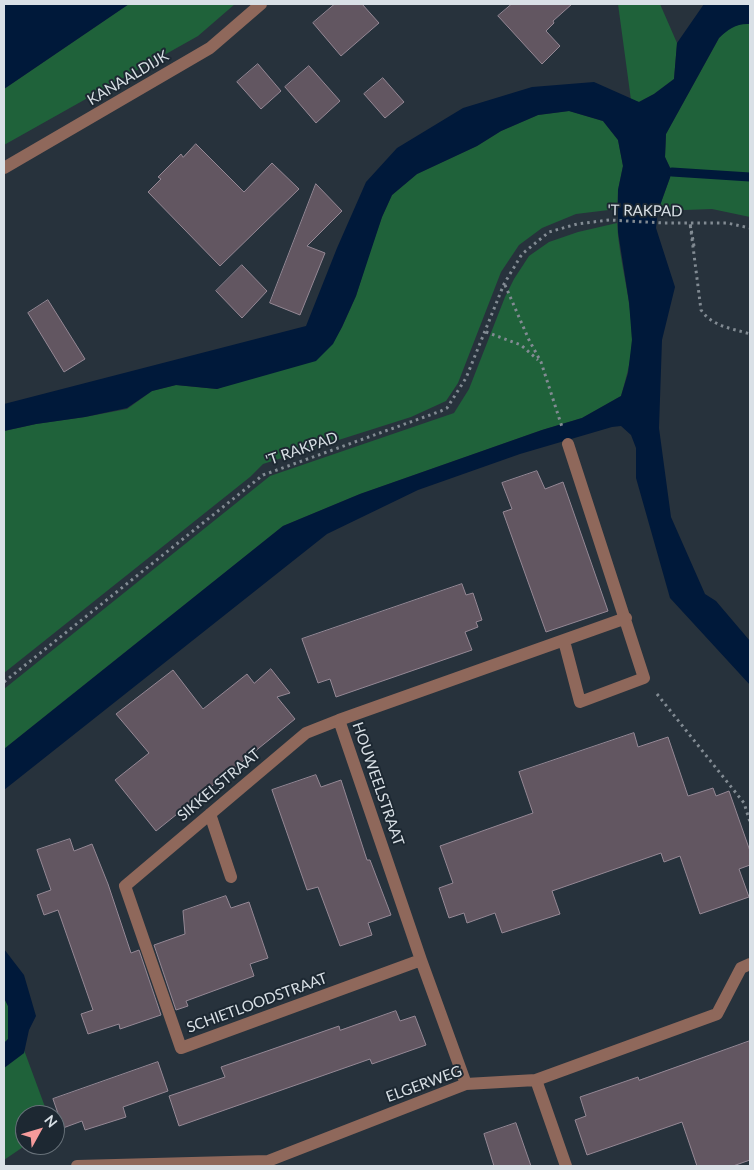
<!DOCTYPE html>
<html>
<head>
<meta charset="utf-8">
<style>
	body { margin:0 }
	#map { position:relative; width:754px; height:1170px; overflow:hidden; background:#27323c; font-family:Lato,sans-serif }
	canvas { display:block }
	.frame { position:absolute; inset:0; border:5px solid #d9e0e6; pointer-events:none }
	.north { position:absolute; left:15px; top:1105px; width:50px; height:50px; box-sizing:border-box; background:#1d2832; border:1px solid #68727a; border-radius:50%; rotate:51deg; font-size:14px; font-weight:700; line-height:20px; text-align:center; color:#d9e0e6 }
	.north::after { content:''; display:block; margin:auto; width:18px; height:22px; background:#f59b9b; clip-path:polygon(50% 0,100% 100%,50% 72%,0 100%) }
</style>
</head>
<body>
<div id="map">
<canvas width="754" height="1170"></canvas>
<div class="frame"></div>
<div class="north">N</div>
</div>
<script>
const ctx = document.querySelector('canvas').getContext('2d');
ctx.lineJoin = 'round';
function paint(path, color) {
  ctx.fillStyle = color;
  ctx.fill(path, 'evenodd');
}
function trace(path, color, width, dash) {
  ctx.strokeStyle = color;
  ctx.lineWidth = width;
  ctx.lineCap = dash ? 'butt' : 'round';
  ctx.setLineDash(dash || []);
  ctx.stroke(path);
}
function write(font, color, halo, rows, align = 'center') {
  ctx.font = font + ' Lato,sans-serif';
  ctx.lineWidth = 4;
  ctx.setLineDash([]);
  ctx.textBaseline = 'middle';
  ctx.strokeStyle = halo;
  ctx.fillStyle = color;
  for (const [text, x, y, turn = 0] of rows) {
    ctx.save();
    ctx.translate(x, y);
    ctx.rotate((+turn || 0) * Math.PI / 180);
    ctx.textAlign = isNaN(turn) ? turn : align;
    if (halo) ctx.strokeText(text, 0, 0);
    ctx.fillText(text, 0, 0);
    ctx.restore();
  }
}
paint(new Path2D(`
	M129 4H235L198 36 4 145V89Z
	M618 4H660L677 43 674 79 654 94 639 102 631 100Z
	M743 23 750 24V217L712 209 658 211 672 172 665 157 666 134 719 38 729 28Z
	M569 111 603 121 618 140 623 166 618 190 617 209 576 214 542 228 519 245 501 272 458 383 446 401 411 417 263 464 250 477 4 673V431L36 424 85 417 127 409 152 391 176 385 217 389 332 344 342 327 356 296 368 257 382 217 392 195 417 174 477 146 501 131 538 115Z
	M617 223C619 262 632 300 632 339 632 359 626 378 621 396L582 418 542 430 360 494 283 526 4 749V689L270 476 454 413 469 389 505 297 514 279 529 256 549 242 578 232Z
	M4 998 8 1006V1039L4 1043Z
	M24 1050 48 1115H25V1145H26L4 1160V1068L24 1053Z`), '#1f623a');
paint(new Path2D(`
	M4 4H129L4 89Z
	M704 4H750V24C737 23 728 29 719 38L666 134 665 157 672 172 658 211 656 228 675 287 662 340 659 428 671 517 705 594 716 601 750 641V685L670 598 636 478V448L631 435 621 426 612 427 520 454 418 490 327 534 4 790V749L283 526 360 494 542 430 582 418 621 396 628 373 632 340 629 302 618 232V190L623 166 618 140 603 121 569 111 538 115 501 131 477 146 417 174 392 195 382 217 356 296 342 327 333 344 316 361 217 389 176 385 152 391 127 408 85 417 36 424 4 431V404L306 326 337 248 366 182 397 148 463 108 532 87 594 82 639 102 654 94 674 79 677 43Z
	M4 949 24 975 36 1016 29 1030 24 1053 4 1068V1043L8 1039V1006L4 998Z`), '#00193a');
trace(new Path2D(`
	M672 172 750 177`), '#00193a', 9);
const building = new Path2D(`
	M335 4H362L379 23 341 56 313 23Z
	M512 4H572L553 21 554 23 546 31 560 46 542 64 498 16Z
	M258 64 281 91 261 109 237 82Z
	M309 66 340 101 316 123 285 87Z
	M383 78 404 102 385 118 364 94Z
	M196 144 244 192 272 163 299 189 220 266 148 192 161 179 158 177 181 154 183 157Z
	M316 184 342 211 307 246 325 253 300 315 270 303Z
	M242 265 267 291 242 318 216 291Z
	M48 300 85 359 64 372 28 313Z
	M537 471 545 489 563 482 608 611 546 632 503 512 512 509 502 483Z
	M462 584 466 595 473 593 482 620 476 622 478 627 465 632 472 650 336 697 330 679 318 683 302 639Z
	M271 669 290 693 277 697 295 719 156 831 115 780 149 753 116 714 173 670 203 709 247 674 254 683Z
	M634 733 638 747 668 737 688 796 713 788 716 796 729 791 750 851V865L739 869 749 897 700 914 680 856 664 862 661 853 552 891 560 914 502 933 495 913 467 923 464 913 449 918 439 888 453 883 440 846 533 813 519 772Z
	M316 775 321 787 341 780 367 860H370L391 915 368 923 372 935 340 946 318 887 307 890 272 790Z
	M70 839 74 851 92 844 108 884 131 953 139 950 161 1015 120 1029 119 1024 88 1034 81 1014 93 1010 58 910 44 915 37 895 51 890 37 850Z
	M226 896 231 908 249 902 268 958 250 964 254 976 186 1001 188 1006 176 1010 154 945 185 934 183 911Z
	M396 1011 400 1021 415 1016 426 1045 372 1064 370 1059 179 1126 169 1096 225 1077 221 1067 339 1026 340 1030Z
	M750 1041V1160L733 1166H697L682 1122 587 1155 575 1120 586 1116 580 1097 638 1077 639 1080Z
	M158 1062 168 1091 123 1107 126 1117 85 1130 82 1121 63 1128 53 1099Z
	M516 1123 531 1166H494L484 1134Z`);
paint(building, '#625661');
trace(building, '#958895', 1);
trace(new Path2D(`
	M694 246 690 223 701 310C713 327 731 328 750 334
	M505 285 529 340 541 362 562 427
	M486 332 521 345 538 360
	M4 682 263 475 441 411 447 408 466 378 504 284 522 254 549 232 577 224 609 220 664 223H727L750 228
	M657 694 744 803 750 822`), '#828b93', 3, [2.5, 4]);
trace(new Path2D(`
	M4 168 210 48 261 4
	M564 641 580 702 644 678 568 444
	M339 720 306 733 125 886 181 1048 421 960
	M210 814 231 877
	M536 1080 566 1166
	M466 1084 421 960 339 720 626 618
	M77 1166 268 1161 466 1084 536 1080 717 1014 741 968 750 964`), '#8f685b', 12);
write('15px', '#d9e0e6', '#1d2832', [
	["KANAALDIJK",128,78,-31],
	["'T RAKPAD",645,211,1],
	["'T RAKPAD",302,449,-19],
	["HOUWEELSTRAAT",378,784,71],
	["SIKKELSTRAAT",219,785,-40],
	["SCHIETLOODSTRAAT",257,1003,-20],
	["ELGERWEG",424,1084,-20]
]);
</script>
</body>
</html>
